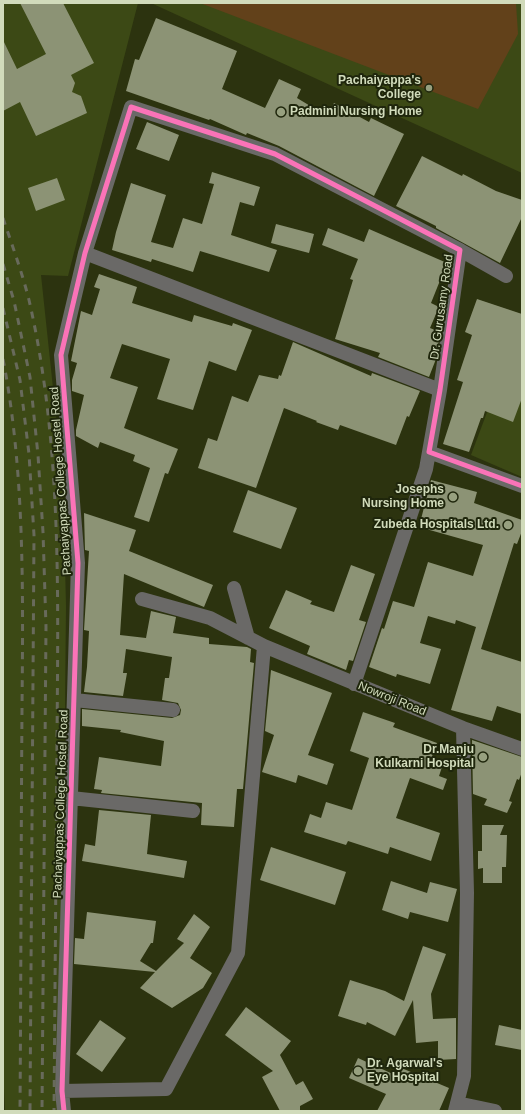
<!DOCTYPE html>
<html>
<head>
<meta charset="utf-8">
<style>
	body { margin:0 }
	#map { position:relative; width:525px; height:1114px; overflow:hidden; background:#2c330f; font-family:Arial,sans-serif }
	canvas { display:block }
	.frame { position:absolute; inset:0; border:4px solid #d1dbbb; pointer-events:none }
</style>
</head>
<body>
<div id="map">
<canvas width="525" height="1114"></canvas>
<div class="frame"></div>
</div>
<script>
const ctx = document.querySelector('canvas').getContext('2d');
ctx.lineJoin = 'round';
function paint(path, color) {
  ctx.fillStyle = color;
  ctx.fill(path, 'evenodd');
}
function trace(path, color, width, dash) {
  ctx.strokeStyle = color;
  ctx.lineWidth = width;
  ctx.lineCap = dash ? 'butt' : 'round';
  ctx.setLineDash(dash || []);
  ctx.stroke(path);
}
function write(font, color, halo, rows, align = 'center') {
  ctx.font = font + ' Arial,sans-serif';
  ctx.lineWidth = 4;
  ctx.setLineDash([]);
  ctx.textBaseline = 'middle';
  ctx.strokeStyle = halo;
  ctx.fillStyle = color;
  for (const [text, x, y, turn = 0] of rows) {
    ctx.save();
    ctx.translate(x, y);
    ctx.rotate((+turn || 0) * Math.PI / 180);
    ctx.textAlign = isNaN(turn) ? turn : align;
    if (halo) ctx.strokeText(text, 0, 0);
    ctx.fillText(text, 0, 0);
    ctx.restore();
  }
}
paint(new Path2D(`
	M3 3H138L68 276 41 275 63 482 66 606 61 1111H5L3 1066Z
	M151 3H522V173Z
	M522 319V477L471 455Z`), '#3c4915');
paint(new Path2D(`
	M200 3H516L518 34 478 109Z`), '#62411a');
paint(new Path2D(`
	M20 3H63L94 63 71 75 75 83 72 92 81 96 87 113 36 136 20 102 3 111V40L17 69 46 54Z
	M156 18 237 51 222 89 265 108 279 79 301 89 297 98 327 116 334 103 369 122 371 118 404 134 374 196 279 146 247 133 246 135 210 119 209 120 126 91 135 59 139 60Z
	M147 122 179 135 169 161 136 149Z
	M422 156 462 176 463 174 496 191 522 200V217L500 263 436 228V226L396 206Z
	M212 172 260 187 254 206 240 202 231 235 277 250 269 272 200 251 193 272 152 259 151 262 112 250 116 232 131 183 166 195 151 242 173 248 183 218 202 224 214 184 209 183Z
	M57 178 65 200 36 211 28 188Z
	M276 224 314 234 309 253 271 243Z
	M328 228 364 242 369 229 447 263 431 303 439 307 430 328 440 332 436 359 429 377 378 357 380 353 335 339 353 280 350 279 358 259 322 245Z
	M99 274 137 287 132 303 192 322 194 315 232 326 233 323 252 330 236 371 209 361 193 410 157 399 170 359 122 344 110 378 138 387 124 428 178 449 168 474 165 473 149 522 134 517 150 468 133 461 135 455 100 442 98 448 76 436V430L84 395 72 391V380L77 363 71 361 81 311 92 315 100 289 94 287Z
	M477 299 522 314V398L513 422 485 411 483 418H481L469 452 443 444 463 382 457 380 472 335 465 332Z
	M293 342 371 376 372 373 420 391 409 417 407 416 396 445 340 425 338 430 316 422 317 421 284 408 256 488 198 468 208 438 217 441 232 396 248 402 259 375 278 379 279 375 281 376Z
	M431 480 477 492 474 503 522 520V531L517 544 514 543 481 649 522 662V714L497 706 492 721 451 710 476 627 456 620 455 624 428 616 420 643 441 649 430 684 397 674 396 677 369 667 382 628 384 629 393 601 414 607 428 562 473 576 483 545 419 527Z
	M248 490 297 508 281 549 233 532Z
	M84 513 136 530 129 551 213 585 204 607 124 574 120 635 146 638 151 611 176 617 173 633 209 638V644L247 647 251 649 250 662 254 663 243 789H237L234 827 201 825 202 803 101 793 102 790 94 789 99 757 161 766 164 741 120 732 121 730 82 726V709L172 718 180 715 181 710 178 703 162 700 165 678H169L172 657 126 649 123 673H127L123 696 84 692 87 667 89 631 84 630 89 551 85 550Z
	M351 565 375 574 359 620 366 622 353 661 349 660 346 670 307 654 310 646 269 628 286 590 312 601 310 604 334 612Z
	M271 670 332 693 308 755 334 764 327 785 298 775 296 783 262 772 274 735 265 731Z
	M363 712 395 723 393 727 437 743 430 762 442 767 439 776 447 779 443 790 410 778 396 818 440 833 431 861 390 847 388 854 348 841 346 845 304 832 310 814 321 818 326 802 352 810 369 758 350 751Z
	M472 740 522 757V772L519 780 517 779 509 801 512 802 507 813 484 805 487 799 473 794Z
	M99 810 151 815 147 854 187 861 184 878 82 861 85 844 95 846Z
	M482 825H504L500 835H507L506 867H502V883H483V868L478 869V851H482Z
	M271 847 346 872 335 905 260 880Z
	M391 881 427 893 430 882 457 889 448 922 410 912 408 919 382 910Z
	M87 912 156 921 153 943H151L140 961 156 971 184 943 177 939 194 914 210 927 190 958 212 973 203 988 172 1008 140 988 155 972 74 964 75 938 84 939Z
	M423 946 446 954 431 994 433 1019 456 1018V1059L438 1060V1041L416 1043 413 1000 395 1036 367 1022 366 1025 338 1016 350 980 385 991 404 1001Z
	M246 1007 291 1041 280 1055 296 1085 303 1081 313 1099 300 1106V1111H280L262 1077 273 1071 225 1035Z
	M100 1020 126 1038 102 1072 76 1054Z
	M499 1025 522 1030V1050L495 1045Z
	M358 1058 395 1075 399 1067 449 1088 439 1111H377L386 1094 349 1078Z`), '#8c9375');
trace(new Path2D(`
	M460 250 506 276
	M85 253 440 390
	M234 588 248 638
	M142 599 210 618 264 646 463 728 522 749
	M354 684 426 469 429 452
	M74 700 173 710
	M71 798 193 811
	M62 1091 166 1089 238 953 264 646
	M457 1103 495 1111
	M64 1111 62 1091 78 563 61 355 85 253 131 107 275 154 460 250 440 390 429 452 522 486
	M455 1111 464 1076 467 893 463 728`), '#6a6967', 14);
trace(new Path2D(`
	M3 218C12 245 22 272 29 300 62 444 58 594 57 741 56 864 55 988 54 1111
	M3 264 14 301 30 377 38 455 43 532 46 627 42 1111
	M3 308 20 380 29 454 34 535 30 1111
	M3 359C25 472 23 595 22 710 21 844 21 977 20 1111`), '#686a5b', 3, [7, 7]);
trace(new Path2D(`
	M64 1111 62 1091 78 563 61 355 85 253 131 107 275 154 460 250 440 390 429 452 522 486`), '#fb73b8', 5);
for (const [x, y, r, color] of [
	[429,88,4,"#97a07f"],
	[281,112,5,"#97a07f"],
	[453,497,5,"#97a07f"],
	[508,525,5,"#97a07f"],
	[483,757,5,"#97a07f"],
	[358,1071,5,"#97a07f"]
]) {
  const dot = new Path2D();
  dot.arc(x, y, r, 0, 2 * Math.PI);
  ctx.fillStyle = color;
  ctx.fill(dot);
  trace(dot, '#1f260c', 1.5);
}
write('bold 12px', '#d1dbbb', '#1f260c', [
	["Pachaiyappa's",421,81],
	["College",421,95],
	["Padmini Nursing Home",290,112,"left"],
	["Josephs",444,490],
	["Nursing Home",444,504],
	["Zubeda Hospitals Ltd.",499,525],
	["Dr.Manju",474,750],
	["Kulkarni Hospital",474,764],
	["Dr. Agarwal's",367,1064,"left"],
	["Eye Hospital",367,1078,"left"]
], 'right');
write('12px', '#d1dbbb', '#1f260c', [
	["Dr. Gurusamy Road",442,307,-82],
	["Pachaiyappas College Hostel Road",61,481,-94],
	["Nowroji Road",392,699,22],
	["Pachaiyappas College Hostel Road",61,804,-88]
]);
</script>
</body>
</html>
